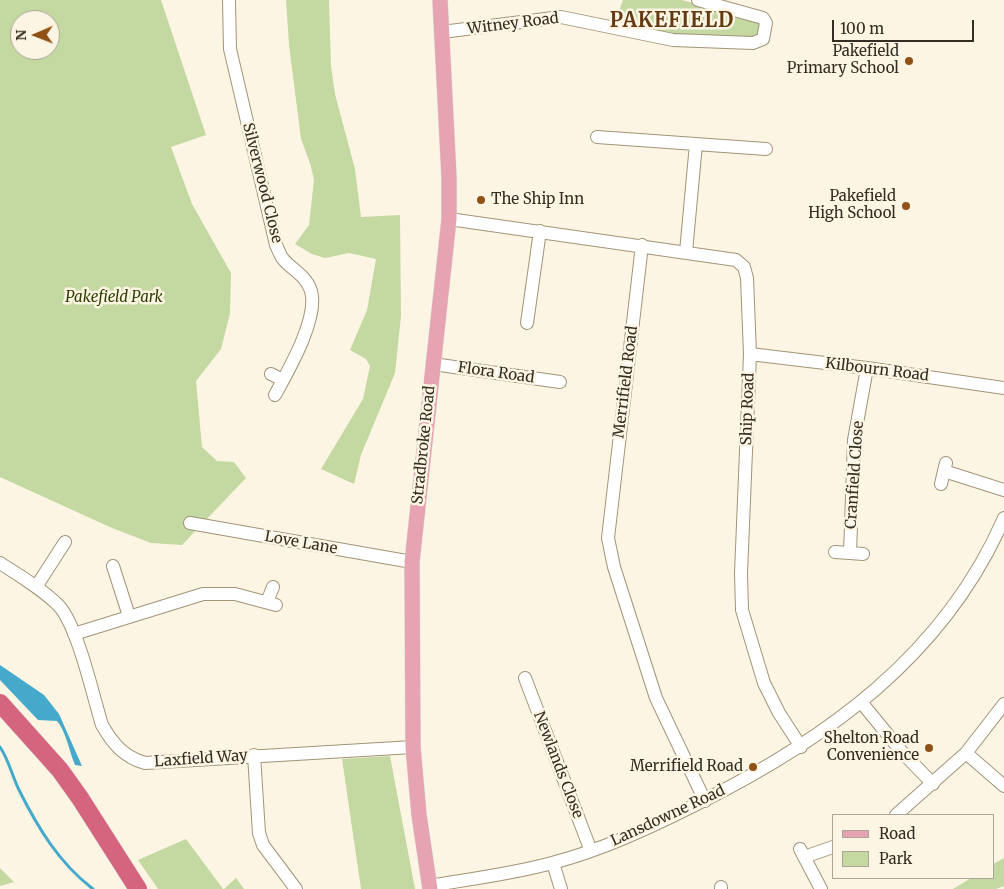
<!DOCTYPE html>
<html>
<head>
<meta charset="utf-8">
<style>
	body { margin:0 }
	#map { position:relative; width:1004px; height:889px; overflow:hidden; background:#fdf5e3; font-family:Merriweather,serif }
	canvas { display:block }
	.legend { position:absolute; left:832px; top:814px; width:162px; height:65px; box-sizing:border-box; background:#fdf5e3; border:1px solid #aca596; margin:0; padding:6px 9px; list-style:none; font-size:15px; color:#332d22 }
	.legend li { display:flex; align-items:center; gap:10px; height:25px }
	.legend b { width:25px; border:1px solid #aca596 }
	.north { position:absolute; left:10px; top:10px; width:50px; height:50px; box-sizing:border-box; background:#fdf5e3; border:1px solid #aca596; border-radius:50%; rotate:269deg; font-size:14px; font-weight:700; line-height:20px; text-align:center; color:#332d22 }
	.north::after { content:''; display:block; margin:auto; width:18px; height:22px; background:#8f5116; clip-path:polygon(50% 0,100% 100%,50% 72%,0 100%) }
	.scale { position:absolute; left:832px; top:20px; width:142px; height:22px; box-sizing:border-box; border:2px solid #332d22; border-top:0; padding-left:6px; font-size:15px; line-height:18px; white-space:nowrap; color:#332d22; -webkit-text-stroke:4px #fdf5e3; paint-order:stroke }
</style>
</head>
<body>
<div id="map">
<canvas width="1004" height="889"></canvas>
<ul class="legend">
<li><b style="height:6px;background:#e6a3b2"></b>Road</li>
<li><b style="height:14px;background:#c4d8a2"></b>Park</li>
</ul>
<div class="north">N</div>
<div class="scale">100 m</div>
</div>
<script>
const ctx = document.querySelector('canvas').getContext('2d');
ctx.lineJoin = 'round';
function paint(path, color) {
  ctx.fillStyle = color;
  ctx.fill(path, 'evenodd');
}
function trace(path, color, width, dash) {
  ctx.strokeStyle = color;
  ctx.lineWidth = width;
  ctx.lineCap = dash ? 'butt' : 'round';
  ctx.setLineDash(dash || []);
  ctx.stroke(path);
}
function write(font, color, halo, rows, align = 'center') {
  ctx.font = font + ' Merriweather,serif';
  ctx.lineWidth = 5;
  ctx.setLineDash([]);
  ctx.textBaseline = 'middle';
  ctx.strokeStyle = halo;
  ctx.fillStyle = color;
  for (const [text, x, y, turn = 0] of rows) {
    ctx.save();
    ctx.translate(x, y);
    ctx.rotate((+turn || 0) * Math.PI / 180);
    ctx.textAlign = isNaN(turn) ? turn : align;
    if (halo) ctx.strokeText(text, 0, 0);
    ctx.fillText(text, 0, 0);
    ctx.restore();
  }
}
paint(new Path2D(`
	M0 0H161L206 135 171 147 192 204 231 273 230 313 221 349 196 381 202 447 217 461 234 462 246 478 182 545 151 543 112 528 0 477ZM20 20H50V50H20Z
	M286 0H329L331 66 335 94 355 169 361 217 400 215 401 316 395 373 361 455 354 484 321 469 363 399 370 366 366 359 350 350 367 310 376 259 349 253 325 258 312 254 295 244 309 225 314 180 310 163 301 139 289 45Z
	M623 0H682L754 19 760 21 761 37 668 36 615 23Z
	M390 756 415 889H361L342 759Z
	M186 839 223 889H158L138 860Z
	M1004 858V886L996 889H953L971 878H993V864Z
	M0 868 14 882 0 886Z
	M236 878 244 889H224Z`), '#c4d8a2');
paint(new Path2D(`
	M0 665 44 695 59 714 82 766 75 765C69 751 66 731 57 721L38 720 0 680Z`), '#44a9ca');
trace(new Path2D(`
	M0 747C9 760 12 776 19 790 38 828 59 863 93 889`), '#44a9ca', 3);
const minor = new Path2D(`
	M229 0 230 49 276 245C278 249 280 255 283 259 292 270 306 275 311 291 319 318 288 371 275 395
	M442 32 561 17 673 40 753 43 763 39 766 23 763 18 698 0
	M597 137 766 149
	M449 219 736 260 744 267 747 278 750 354 741 573 742 610 764 683 779 713 801 747
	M642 245 608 538 614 567 656 698 705 801
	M686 252 696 144
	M527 323 540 231
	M750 354 867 368 1004 388
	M433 364 560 382
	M271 374 283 380
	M946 463 944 471 1004 490
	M941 484 944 471
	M190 523 412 562
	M835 552 850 553 854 440 867 368
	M850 553 863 554
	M0 563C20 576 42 589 59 606 78 627 93 696 102 725 113 744 124 757 145 763L413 747
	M113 566 129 616
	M36 587 65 542
	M267 602 273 587
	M74 634 203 594H235L276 605
	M525 678 591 851
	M861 702 902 752 933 784
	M966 753 1004 786
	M254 755 259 833 263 845 296 889
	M896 815 966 753 1004 704
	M800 849 821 889
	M804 857 833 847
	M553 863 561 889
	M429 886C470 879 512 874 552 863 602 850 649 828 695 805 826 740 944 656 1004 518
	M721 887V889`);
const major = new Path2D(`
	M430 889 419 815 413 747 412 562 449 219V177L440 0`);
const highway = new Path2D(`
	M0 703 60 770 80 798 138 889`);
trace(minor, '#a19478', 14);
trace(major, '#dedddc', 16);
trace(highway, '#dedddc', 19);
trace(minor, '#fff', 12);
trace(major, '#e6a3b2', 15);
trace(highway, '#d5657e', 18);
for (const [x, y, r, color] of [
	[909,61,5,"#8f5116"],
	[481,200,5,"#8f5116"],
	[906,206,5,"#8f5116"],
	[929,748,5,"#8f5116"],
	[753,767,5,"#8f5116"]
]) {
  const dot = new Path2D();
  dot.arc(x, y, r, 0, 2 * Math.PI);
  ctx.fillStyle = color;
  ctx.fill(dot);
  trace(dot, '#fdf5e3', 2);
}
write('15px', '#332d22', '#fdf5e3', [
	["Witney Road",513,24,-7],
	["Silverwood Close",262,183,76],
	["Kilbourn Road",877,370,7],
	["Flora Road",496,373,8],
	["Merrifield Road",626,382,-83],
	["Ship Road",748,409,-88],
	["Stradbroke Road",424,445,-84],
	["Cranfield Close",855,475,-86],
	["Love Lane",301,543,10],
	["Laxfield Way",201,759,-4],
	["Newlands Close",558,765,69],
	["Lansdowne Road",668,816,-25]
]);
write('15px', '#332d22', '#fdf5e3', [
	["Pakefield",899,52],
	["Primary School",899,69],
	["Pakefield",896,197],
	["High School",896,214],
	["The Ship Inn",491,200,"left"],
	["Shelton Road",919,739],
	["Convenience",919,756],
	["Merrifield Road",743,767]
], 'right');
write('italic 15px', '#2e3e04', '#fdf5e3', [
	["Pakefield Park",114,298]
]);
ctx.letterSpacing = '1px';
write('bold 20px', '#643912', '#fdf5e3', [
	["PAKEFIELD",672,21]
]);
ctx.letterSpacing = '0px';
</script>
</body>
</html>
